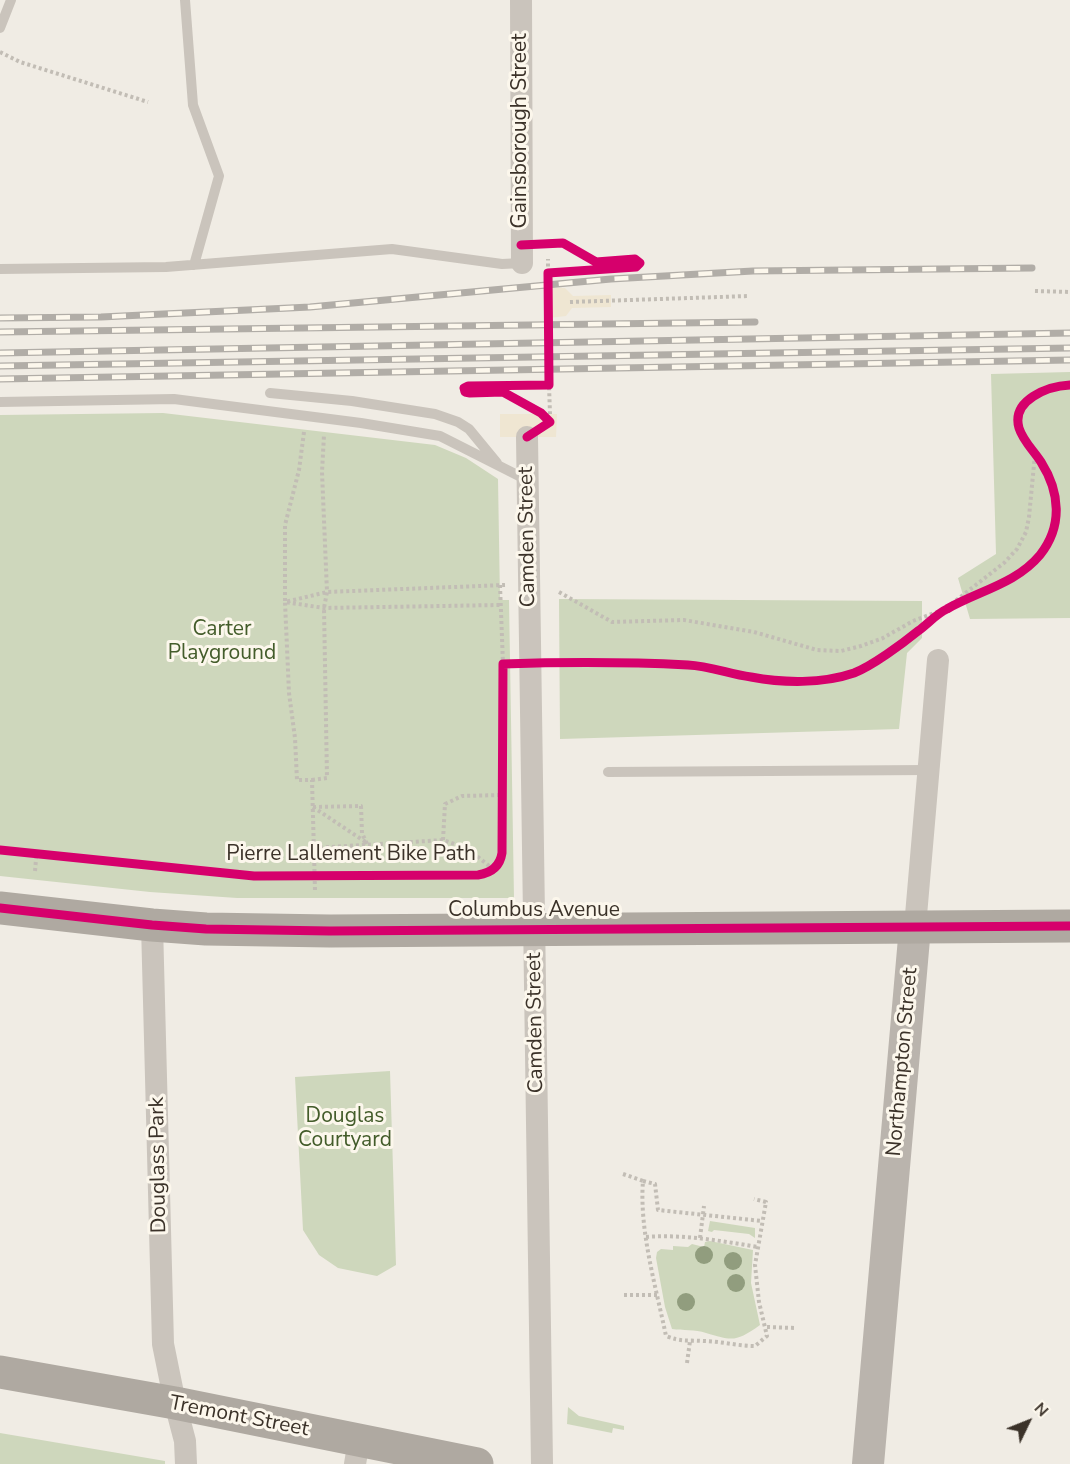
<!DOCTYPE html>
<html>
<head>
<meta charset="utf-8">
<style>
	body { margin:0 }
	#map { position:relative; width:1070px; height:1464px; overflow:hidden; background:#f0ece4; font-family:"Nunito Sans",sans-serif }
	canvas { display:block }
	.north { position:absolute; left:998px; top:1392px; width:60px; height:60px; -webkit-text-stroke:4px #fcf7ec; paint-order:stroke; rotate:47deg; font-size:16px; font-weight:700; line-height:24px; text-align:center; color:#3b3229 }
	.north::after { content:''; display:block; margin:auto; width:21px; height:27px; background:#3b3229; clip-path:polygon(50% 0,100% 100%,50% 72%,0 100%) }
</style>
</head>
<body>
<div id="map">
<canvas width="1070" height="1464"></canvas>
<div class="north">N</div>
</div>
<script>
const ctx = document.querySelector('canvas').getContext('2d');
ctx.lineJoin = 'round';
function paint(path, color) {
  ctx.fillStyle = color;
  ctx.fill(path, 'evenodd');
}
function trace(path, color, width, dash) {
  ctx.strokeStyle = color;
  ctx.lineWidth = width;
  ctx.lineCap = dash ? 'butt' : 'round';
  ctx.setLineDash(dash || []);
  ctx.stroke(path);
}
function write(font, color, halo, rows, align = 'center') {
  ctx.font = font + ' "Nunito Sans",sans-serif';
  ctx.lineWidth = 6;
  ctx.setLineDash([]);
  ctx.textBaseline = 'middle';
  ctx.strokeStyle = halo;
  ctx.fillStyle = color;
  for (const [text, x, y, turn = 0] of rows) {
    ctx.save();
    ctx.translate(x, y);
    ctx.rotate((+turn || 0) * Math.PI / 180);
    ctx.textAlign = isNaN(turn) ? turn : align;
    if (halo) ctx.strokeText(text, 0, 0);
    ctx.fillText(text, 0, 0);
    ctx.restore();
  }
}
paint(new Path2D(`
	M1070 372V618L970 619 958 578 996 554 991 374Z
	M163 413 435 445 466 458 498 479 500 600H509L514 898H237L150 892 0 876V415Z
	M559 599 922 601V638L907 653 899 729 560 739Z
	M390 1071 396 1265 377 1276 338 1268 319 1255 303 1230 295 1077Z
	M710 1221 755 1228V1238L749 1234 714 1230 712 1232 708 1231Z
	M710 1241 753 1250 751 1283 760 1325C736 1342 733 1341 706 1333 695 1329 683 1331 672 1329L665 1307 656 1258 657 1252 661 1249 673 1250V1246L688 1247 692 1244 704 1247 705 1242Z
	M568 1407 579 1416 624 1426V1430L613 1428 612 1433 567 1424Z
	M0 1433 165 1461V1464H0Z`), '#ced7bc');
paint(new Path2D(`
	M548 287 565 288 573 296 611 295V307L572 308 566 316 549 318Z
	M500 414H557L556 437H500Z`), '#efe6d2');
trace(new Path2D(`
	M0 52 20 62 148 102
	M543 244 563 243 596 262 635 259 640 263 636 267 548 273V259
	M1035 291 1070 292
	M570 302 749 296
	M545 425 550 422 541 413 503 392 470 393 465 392 464 388 468 386 549 385 550 414
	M304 432 299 470 285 525V602L324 608 500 605
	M500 585 503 664
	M559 592 612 622 684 620 754 632 817 650 841 651 861 646 883 638 913 621 945 609 1004 563 1017 549 1026 532 1029 517 1035 454
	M312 780 327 778 324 608 327 592 322 472 324 435
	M313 807 361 806 362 833 367 844
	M313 807 367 843
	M443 840 445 804 462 796 502 795
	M314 848 443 840 468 849 493 869
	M35 871 37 848
	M315 890 312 780H297L295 738 289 693 285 602 327 592 505 585
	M623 1174 643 1181C639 1230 656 1287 666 1336 681 1342 687 1340 703 1341 720 1341 737 1346 755 1346L767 1336 759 1302 755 1265 766 1202 754 1199
	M643 1181 655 1184 658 1210 762 1221
	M646 1237C684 1234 721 1241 758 1247
	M700 1238 704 1206
	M624 1295H657
	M767 1327 795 1328
	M687 1363 690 1341`), '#c2bdb5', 4, [3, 3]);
trace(new Path2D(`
	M185 0 193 105 219 176 194 265
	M0 28 11 0
	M0 269 166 267 392 249 502 264 522 263
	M270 393 352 401 435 414 458 422 469 429 497 463
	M0 402 174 399 361 423 440 436 527 480
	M608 772 928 770`), '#cac4bc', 10);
trace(new Path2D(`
	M521 0 522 263
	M527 437 542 1464
	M152 925 163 1344 175 1403 185 1441 186 1464
	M915 927 938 660
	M355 1464 359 1440`), '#cac4bc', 22);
trace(new Path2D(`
	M868 1464 915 927`), '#bab4ad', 32);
trace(new Path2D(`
	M0 908 152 925 206 929 330 931 1070 926
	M0 1372 175 1403 477 1464`), '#afa9a1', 33);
const rail = new Path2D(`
	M0 318 101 317 310 307 611 279 753 271 1032 268
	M0 332 755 322
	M0 353 1070 333
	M0 366 1070 348
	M0 379 1070 360`);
trace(rail, '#b1ada7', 7);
trace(rail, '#fcf7ec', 4.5, [14]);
trace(new Path2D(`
	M548 273 549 385`), '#c2bdb5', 4, [3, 3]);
trace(new Path2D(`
	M521 245 563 243 596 262 635 259 640 263 636 267 548 273 549 385 468 386 464 388 465 392 470 393 503 392 541 413 550 422 527 437
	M0 850 254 876 478 875C491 873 500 866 502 853L503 664C564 662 627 662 688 665 710 666 729 674 751 677 783 683 822 684 854 673 872 666 902 644 918 631 928 624 936 614 947 609 978 591 1016 584 1040 555 1063 526 1060 492 1041 462 1034 451 1023 441 1019 428 1011 400 1048 386 1070 385
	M0 908 152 925 206 929 330 931 1070 926`), '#d6006c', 9);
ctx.fillStyle = '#919d7e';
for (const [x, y] of [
	[704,1255],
	[733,1261],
	[736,1283],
	[686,1302]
]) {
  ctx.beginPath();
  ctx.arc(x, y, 9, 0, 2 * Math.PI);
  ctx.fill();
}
write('21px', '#3b3229', '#fcf7ec', [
	["Gainsborough Street",521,131,-90],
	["Camden Street",528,537,-91],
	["Pierre Lallement Bike Path",351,855],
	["Columbus Avenue",534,911],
	["Camden Street",536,1023,-91],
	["Northampton Street",903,1062,-85],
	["Douglass Park",159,1165,-91],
	["Tremont Street",239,1417,11]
]);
write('21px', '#435c2a', '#fcf7ec', [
	["Carter",222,630],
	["Playground",222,654],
	["Douglas",345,1117],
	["Courtyard",345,1141]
]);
</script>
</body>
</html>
